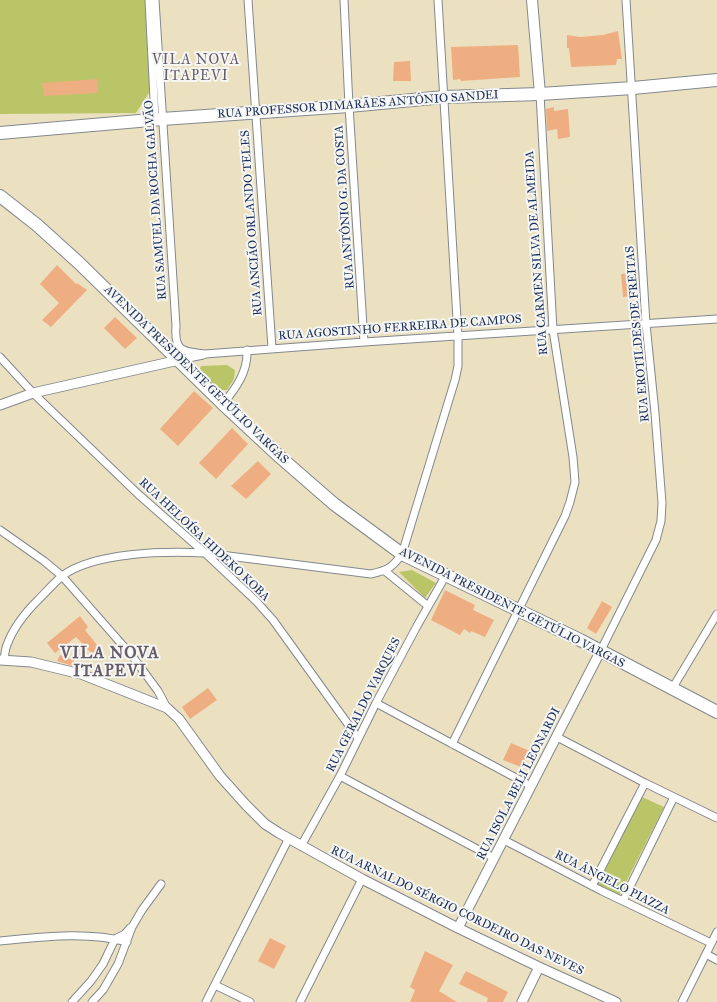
<!DOCTYPE html>
<html>
<head>
<meta charset="utf-8">
<style>
	body { margin:0 }
	canvas { display:block; background:#ebe1c0 }
</style>
</head>
<body>
<canvas width="717" height="1002"></canvas>
<script>
const ctx = document.querySelector('canvas').getContext('2d');
ctx.lineJoin = 'round';
function paint(path, color) {
  ctx.fillStyle = color;
  ctx.fill(path, 'evenodd');
}
function trace(path, color, width, dash) {
  ctx.strokeStyle = color;
  ctx.lineWidth = width;
  ctx.lineCap = dash ? 'butt' : 'round';
  ctx.setLineDash(dash || []);
  ctx.stroke(path);
}
function write(font, color, halo, rows, align = 'center') {
  ctx.font = font + ' "IM FELL Great Primer",serif';
  ctx.lineWidth = 4;
  ctx.setLineDash([]);
  ctx.textBaseline = 'middle';
  ctx.strokeStyle = halo;
  ctx.fillStyle = color;
  for (const [text, x, y, turn = 0] of rows) {
    ctx.save();
    ctx.translate(x, y);
    ctx.rotate((+turn || 0) * Math.PI / 180);
    ctx.textAlign = isNaN(turn) ? turn : align;
    if (halo) ctx.strokeText(text, 0, 0);
    ctx.fillText(text, 0, 0);
    ctx.restore();
  }
}
paint(new Path2D(`
	M0 0H145L150 91 136 113 0 114Z
	M227 365 235 370 234 379 227 390H220L199 371 201 366Z
	M412 570 436 583 425 598 399 572Z
	M642 797 664 807 619 896 597 885Z`), '#b9c567');
paint(new Path2D(`
	M618 31 622 59H617L616 65 571 67 569 48H567V35L580 37 603 35Z
	M518 45 520 77 461 81 460 79 453 80 451 47Z
	M410 61 411 81H393L394 62Z
	M98 79V93L44 96 42 83Z
	M554 107V111L568 109 570 137 558 139 557 129 547 131 546 109Z
	M57 265 76 284 77 283 87 290 51 327 42 320 59 303 40 284Z
	M632 273 634 296 623 297 621 274Z
	M115 317 137 338 125 349 104 328Z
	M194 391 213 408 178 446 160 429Z
	M232 428 248 444 216 479 199 463Z
	M258 461 271 474 246 499 231 486Z
	M445 590 475 605 473 610 494 620 485 637 471 631 470 633 464 629 460 635 431 620Z
	M602 601 612 607 596 634 587 628Z
	M80 616 88 627 85 630 101 650 94 656 76 637 55 653 47 643Z
	M60 655 74 660 73 666 57 661Z
	M208 688 217 700 190 719 182 707Z
	M511 743 532 752 521 767 503 760Z
	M270 938 286 946 274 969 258 961Z
	M425 951 453 965 439 991 457 1002H410L415 990 410 987Z
	M466 971 508 992 503 1002H487L488 998 459 984Z`), '#efae81');
const minor = new Path2D(`
	M149 0 155 119
	M155 0 176 326C174 351 182 352 205 354L364 342 717 319
	M248 0 272 348
	M344 0 349 106 364 342
	M0 357 33 393 138 494 205 553 256 601 273 620 358 738
	M179 360 203 355
	M223 404C236 388 248 372 247 350
	M0 530 44 561 62 576 133 657 158 691 167 708
	M385 571 428 606
	M600 652 656 540 661 521 662 503 655 413 646 324 626 0
	M4 659C5 655 5 649 7 645 13 628 26 612 38 600 46 592 54 583 62 576 94 552 165 551 205 553L371 574C388 570 392 568 402 554L455 380 458 366V336L438 0
	M672 689 717 614
	M376 703 531 786
	M557 737 645 783 717 818
	M452 744 565 516 570 502 575 482 573 457 553 330 540 94
	M340 776 494 858
	M504 840 602 891 711 943
	M301 846 340 776 376 703 417 626 446 575
	M592 886 645 783
	M623 901 674 797
	M0 941C41 937 87 931 127 942
	M706 954 717 960
	M215 985 250 1002
	M72 1002 91 981 103 964 115 939 125 934 130 928
	M92 1002 103 990 118 964 132 927 142 910 161 884
	M206 1002 289 838
	M300 1002 362 879
	M682 1002 717 932`);
const tertiary = new Path2D(`
	M0 405 33 393 179 360
	M0 660 31 662 81 674 167 708 179 719 220 776 246 805 265 824 279 833 362 879 458 928 539 967 616 1002
	M458 928 600 652
	M522 1002 539 967`);
const secondary = new Path2D(`
	M532 0 540 94`);
const trunk = new Path2D(`
	M0 133 162 119 349 106 444 97 540 94 633 88 717 80
	M0 196 37 225 79 263 223 404 280 457 334 504 402 554 580 640 717 712`);
trace(minor, '#83888f', 9);
trace(tertiary, '#83888f', 11);
trace(secondary, '#83888f', 12);
trace(trunk, '#83888f', 14);
trace(minor, '#fff', 7);
trace(tertiary, '#fff', 9);
trace(secondary, '#fff', 10);
trace(trunk, '#fff', 12);
write('12px', '#1b2f5e', '#f6f6f2', [
	["RUA PROFESSOR DIMARÃES ANTÔNIO SANDEI",358,105,-4],
	["RUA SAMUEL DA ROCHA GALVÃO",156,200,-94],
	["RUA ANTÔNIO G. DA COSTA",345,207,-94],
	["RUA ANCIÃO ORLANDO TELES",252,223,-94],
	["RUA CARMEN SILVA DE ALMEIDA",537,253,-94],
	["RUA AGOSTINHO FERREIRA DE CAMPOS",400,328,-4],
	["RUA EROTILDES DE FREITAS",638,334,-95],
	["AVENIDA PRESIDENTE GETÚLIO VARGAS",196,375,44],
	["RUA HELOÍSA HIDEKO KOBA",204,540,43],
	["AVENIDA PRESIDENTE GETÚLIO VARGAS",512,608,27],
	["RUA GERALDO VARQUES",364,705,-63],
	["RUA ISOLA BELI LEONARDI",519,784,-63],
	["RUA ÂNGELO PIAZZA",612,883,27],
	["RUA ARNALDO SÉRGIO CORDEIRO DAS NEVES",457,911,26]
]);
ctx.letterSpacing = '1px';
write('14px', '#655b6a', '#f6f6f2', [
	["VILA NOVA",196,61],
	["ITAPEVI",196,77]
]);
ctx.letterSpacing = '0px';
ctx.letterSpacing = '1px';
write('bold 16px', '#655b6a', '#f6f6f2', [
	["VILA NOVA",110,654],
	["ITAPEVI",110,672]
]);
ctx.letterSpacing = '0px';
</script>
</body>
</html>
